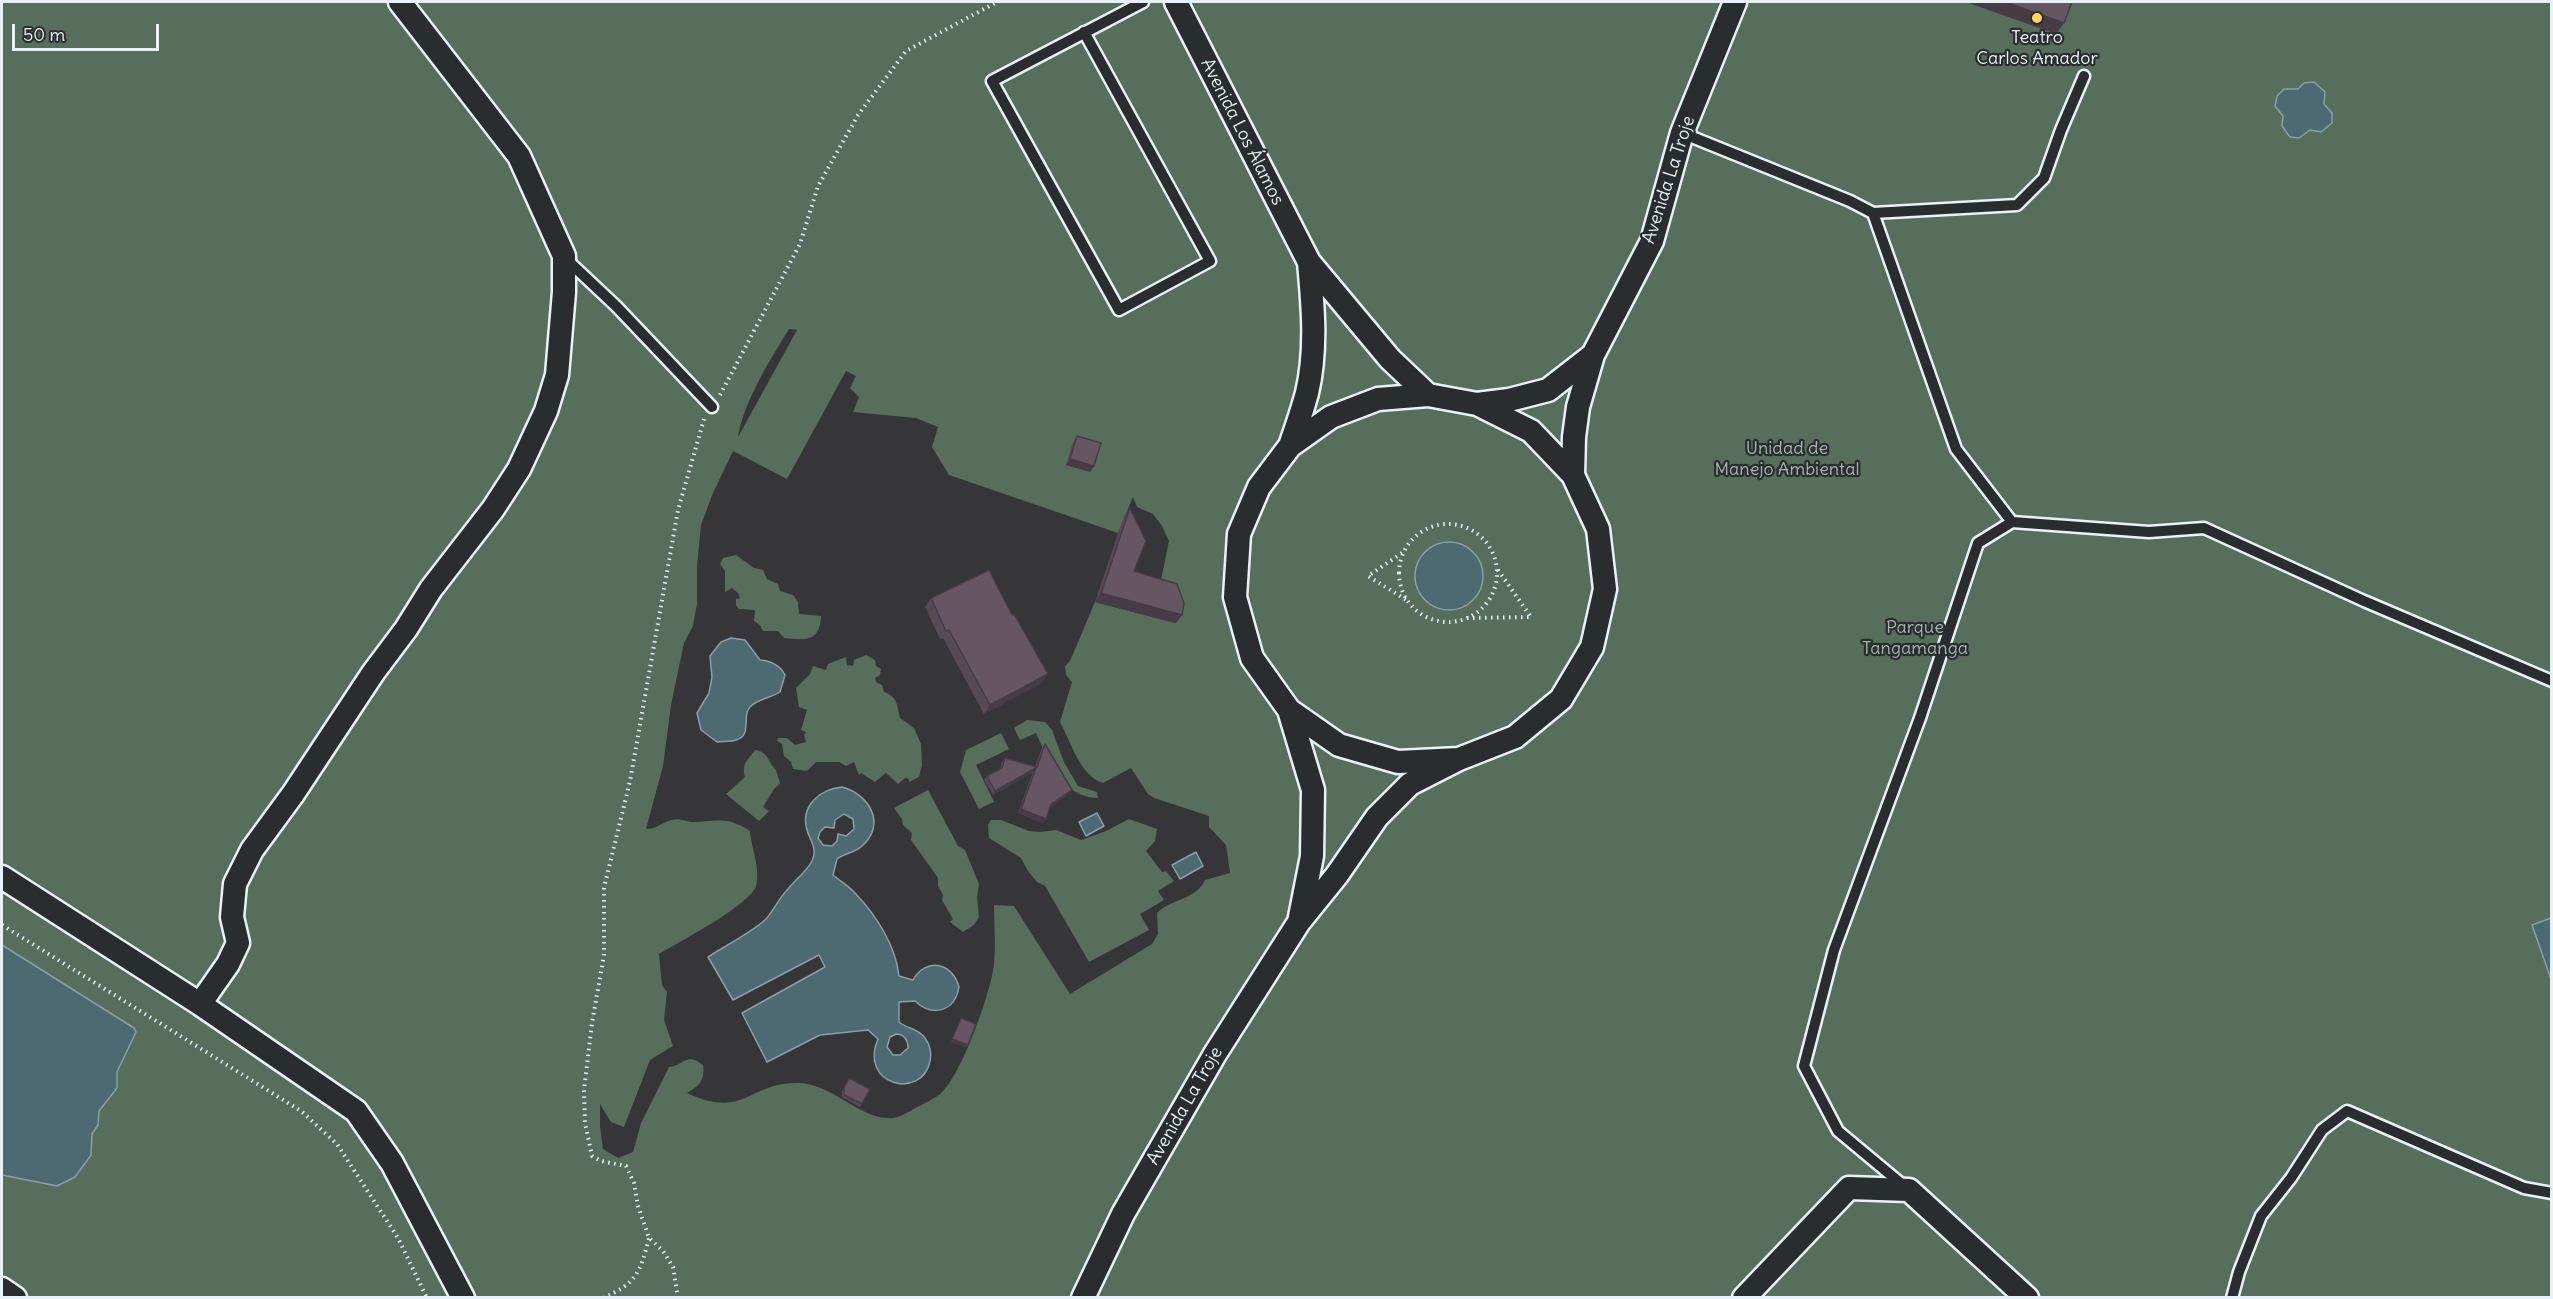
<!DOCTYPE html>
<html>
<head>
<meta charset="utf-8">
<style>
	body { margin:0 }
	#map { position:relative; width:2553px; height:1299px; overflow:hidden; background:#363538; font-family:Delius,sans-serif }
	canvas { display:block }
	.frame { position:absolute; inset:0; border:3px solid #e8f1f8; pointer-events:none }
	.scale { position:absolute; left:12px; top:24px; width:147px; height:27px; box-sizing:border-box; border:3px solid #e8f1f8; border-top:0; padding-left:8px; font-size:18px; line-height:21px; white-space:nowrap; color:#e8f1f8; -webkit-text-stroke:4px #2a2d2e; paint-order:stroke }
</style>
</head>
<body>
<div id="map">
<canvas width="2553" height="1299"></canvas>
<div class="frame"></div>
<div class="scale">50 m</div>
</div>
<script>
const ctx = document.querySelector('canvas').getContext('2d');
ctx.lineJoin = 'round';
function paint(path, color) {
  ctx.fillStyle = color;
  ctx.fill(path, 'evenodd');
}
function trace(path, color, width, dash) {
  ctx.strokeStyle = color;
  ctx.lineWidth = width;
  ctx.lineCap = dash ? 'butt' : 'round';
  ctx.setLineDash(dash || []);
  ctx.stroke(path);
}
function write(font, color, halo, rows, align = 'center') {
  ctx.font = font + ' Delius,sans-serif';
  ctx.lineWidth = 4.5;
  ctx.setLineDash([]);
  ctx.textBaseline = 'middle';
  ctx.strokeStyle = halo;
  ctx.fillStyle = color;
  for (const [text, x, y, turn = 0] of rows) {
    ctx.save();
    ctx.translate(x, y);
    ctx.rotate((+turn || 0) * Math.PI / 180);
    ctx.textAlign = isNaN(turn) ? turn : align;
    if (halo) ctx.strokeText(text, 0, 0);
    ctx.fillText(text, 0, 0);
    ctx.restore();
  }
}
paint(new Path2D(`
	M2 2H2551V1297L2 1298ZM789 329 797 330 738 437C744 401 770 360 789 329ZM846 371 856 376 850 388 859 397 853 412 916 418 938 427 932 447 949 475 1118 533 1133 497 1137 507 1153 514 1162 526 1169 541 1161 580 1175 623 1095 602 1070 661 1065 666 1066 675 1072 682 1060 722C1071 742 1080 776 1103 783L1131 768 1148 794 1154 798 1209 816V827L1226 845 1230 873 1205 880C1196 900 1170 899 1157 913L1158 934 1152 944 1070 994 1014 906 994 905C994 924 996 945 994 964 991 992 961 1077 940 1094 932 1100 921 1105 912 1110 904 1114 898 1119 887 1118 859 1117 831 1084 799 1083 748 1082 745 1120 687 1093 700 1085 705 1081 703 1065 686 1052 685 1065 669 1067L641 1123 633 1152 618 1158 603 1149 600 1126V1104L611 1122 624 1127 650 1060 673 1046 664 1020 667 992 662 985 659 954C679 942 750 905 756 886 761 869 751 847 750 831 726 815 715 822 691 822 685 821 678 818 672 820 662 822 657 829 646 829L663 766 671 705 684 643 693 626 697 604V566L701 525 713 493 733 451 787 479Z
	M736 555 754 568 763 570 767 579 778 584 780 591 793 595 798 602 799 614 821 616C820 643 804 640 784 638L778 631H763L760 625 754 621 755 610 739 609 736 605V599L740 598 738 593 732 588 725 592V571L720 564 723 558Z
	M866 655 875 660 876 666 881 669 880 675 875 678 876 682 882 685 884 692C898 697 897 706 900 718L914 728 921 744 922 765 919 777 909 782V779L905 778 898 784 886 773 875 782 861 773 859 775 854 762 846 766 839 762H816L807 771 793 769 791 762 784 756 782 744 777 741 778 738H787L795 745 806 742 804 735 806 732 801 730 807 710 799 707 796 688 810 674 813 666 826 670 828 664 846 657 847 665 853 666 854 660Z
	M1027 720 1045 722 1052 730 1064 762 1078 786 1097 792 1098 798C1063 798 1048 760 1036 733L1020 740 1014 728Z
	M1001 733 1009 749 976 765 994 802 979 809 960 772 966 750Z
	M755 750C768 751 769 764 776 770L780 783 774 789 763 807 769 811 759 821 726 794 745 777C741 763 749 759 755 750Z
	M928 790 958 846 965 850 979 884 977 897 979 917 974 925 963 932 950 922 953 919 942 900 943 895 938 886V878L911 840 912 833 903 825 902 819 894 808Z
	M1129 819 1157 829 1155 841 1146 851 1162 872 1166 871 1174 881 1158 891 1164 900 1140 914 1149 930 1089 962 1045 886 1037 882 1028 871 1021 858 989 838 988 825 991 820H1001L1029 831 1040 832 1056 830 1081 840 1106 831Z`), '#566e5b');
const water = new Path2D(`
	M2314 82 2325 92 2324 104 2332 113V123L2321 132 2310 130 2299 138 2290 137 2282 126 2283 116 2275 106 2277 96 2284 89H2298L2304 83Z
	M1415 576a34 34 0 1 1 68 0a34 34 0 1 1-68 0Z
	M731 638 745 640 760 660C771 661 780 665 785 675L780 692C771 698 757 699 750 707 741 716 753 735 736 740 731 742 723 741 717 742L701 730 697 713 709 693 712 677 710 656 721 642Z
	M842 787C869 794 887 824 862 846 855 853 845 853 837 859L833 875C840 881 849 886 855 893 876 915 896 946 899 976L913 980C926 957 952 962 959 987 955 1011 933 1018 915 1001L899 1002V1022C907 1029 918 1028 925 1038 930 1045 932 1053 930 1061 922 1101 858 1085 878 1039L868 1030 820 1035 767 1062 742 1013 825 967 819 955 733 1000 708 957C723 947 754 931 766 919 774 910 779 898 788 889 795 880 807 871 812 861 818 848 810 841 807 830 800 806 820 789 842 787ZM844 814 853 819 854 829 846 836 838 834 837 841 832 846 823 845 818 838 820 832 825 827 834 828 835 820ZM896 1034C904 1034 908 1040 908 1048L900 1055H893L887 1047 890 1037Z
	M1097 813 1104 826 1086 836 1079 822Z
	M1196 852 1203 866 1180 879 1172 865Z
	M2551 918H2552L2551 979 2532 925Z
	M2 945 134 1028 136 1032 117 1072V1088L99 1111 98 1125 92 1134 91 1155 75 1177 57 1186 2 1175Z`);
paint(water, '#4d6972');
trace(water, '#8b9fa8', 1.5);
const lane = new Path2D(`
	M1084 32 1210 261 1119 310 992 81 1143 2
	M1682 133 1850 201 1873 213 1956 449 2012 522
	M1873 213 2017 205 2044 178 2061 130 2084 76
	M566 259 616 306 712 407
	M1904 1186 1838 1131 1804 1066 1834 950 1920 718 1978 543 2012 522 2149 532 2204 528 2364 601 2552 681
	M2232 1298 2239 1272 2261 1216 2291 1178 2322 1130 2347 1111 2524 1188 2552 1193`);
const street = new Path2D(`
	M1176 2 1309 262 1390 359 1428 395
	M1477 404 1509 400 1548 390 1593 355
	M1290 446C1296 429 1302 411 1307 393 1317 350 1313 306 1309 262
	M1573 475 1574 437 1578 407 1593 355 1652 241 1682 133 1735 2
	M1289 710 1313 790 1312 856 1300 917
	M2 877 200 1004 356 1111 392 1163 463 1298
	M200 1004 228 964 238 943 232 917 235 884 252 850 293 794 373 673 406 629 431 589 493 509 519 469 546 411 557 375 564 292V256L519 156 400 2
	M2 1289 15 1298
	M1083 1298 1123 1214 1215 1054 1299 922 1337 875 1377 817 1410 784 1459 759 1515 737 1561 699 1592 647 1605 589 1598 529 1573 475 1531 431 1477 404 1428 395 1378 399 1331 417 1290 446 1259 487 1239 534 1235 597 1252 658 1289 710 1339 745 1398 762 1459 759
	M1744 1298 1849 1188 1909 1190 2027 1298`);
trace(lane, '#e8f1f8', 15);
trace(street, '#e8f1f8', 27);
trace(new Path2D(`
	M720 395 800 244 818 186 858 115 906 51 997 2
	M1399 573a49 49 0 1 1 98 0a49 49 0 1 1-98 0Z
	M1402 553 1368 576 1408 601
	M1467 618 1531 617 1498 570
	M2 925 301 1111 337 1144 398 1238 427 1298
	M603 1298C637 1283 640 1273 649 1238
	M678 1298 673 1267 663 1251 649 1238 638 1206 634 1183 626 1166 601 1161 592 1156 585 1123 584 1090 592 1023 604 955V888L630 781 678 510 704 419`), '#e8f1f8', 4, [1.5, 4.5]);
trace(lane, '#2a2d2e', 10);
trace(street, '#2a2d2e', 22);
paint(new Path2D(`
	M1077 436 1094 466 1090 472 1066 465 1073 442Z
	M1130 508 1134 571 1182 615 1176 623 1095 602 1124 516Z
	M931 598 1042 683 984 714 943 638 940 639 925 607Z
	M1045 744 1072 790 1069 794 1050 807 1043 823 1018 813 1033 772 993 795 984 780 987 776 1000 769 1002 762 1005 758 1035 766 1042 748Z
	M847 1081 862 1104 860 1107 842 1097V1091Z`), '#574a54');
paint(new Path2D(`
	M1966 2H2005L2064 23 2056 34Z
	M1070 459 1094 466 1090 472 1066 465Z
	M1101 593 1182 615 1176 623 1095 602Z
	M1048 674 1042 683 984 714 990 705Z
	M1036 768 1033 772 993 795 995 791Z
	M1072 790 1069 794 1049 808 1051 804Z
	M1021 809 1046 819 1043 823 1018 813Z
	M952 1039 968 1045 966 1048 950 1042Z`), '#473c45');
const building = new Path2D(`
	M2005 2H2072L2064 23Z
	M1077 436 1101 443 1094 466 1070 459Z
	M1130 508 1146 541 1134 571 1177 584 1184 603 1182 615 1101 593Z
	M989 570 1012 615 1014 614 1048 674 990 705 949 630 946 631 931 598Z
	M1045 744 1072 790 1051 804 1046 819 1021 809 1036 768 995 791 987 776 1002 768 1005 758 1037 767Z
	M961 1018 976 1024 968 1045 952 1039Z
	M849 1078 870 1089 862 1104 844 1095V1088Z`);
paint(building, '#655662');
trace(building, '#473c45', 1.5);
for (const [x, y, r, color] of [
	[2037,18,6,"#ffd166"]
]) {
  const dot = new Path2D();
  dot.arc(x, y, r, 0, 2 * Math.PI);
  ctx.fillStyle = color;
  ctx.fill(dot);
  trace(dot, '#2a2d2e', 2);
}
write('18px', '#e8f1f8', '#2a2d2e', [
	["Teatro",2037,38],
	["Carlos Amador",2037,59]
]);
write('18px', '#e8f1f8', '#2a2d2e', [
	["Avenida Los Álamos",1242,132,63],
	["Avenida La Troje",1669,180,-72],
	["Avenida La Troje",1185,1106,-60]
]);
write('18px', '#a6b6b1', '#2a2d2e', [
	["Unidad de",1787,449],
	["Manejo Ambiental",1787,470],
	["Parque",1915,628],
	["Tangamanga",1915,649]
]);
</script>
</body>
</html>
